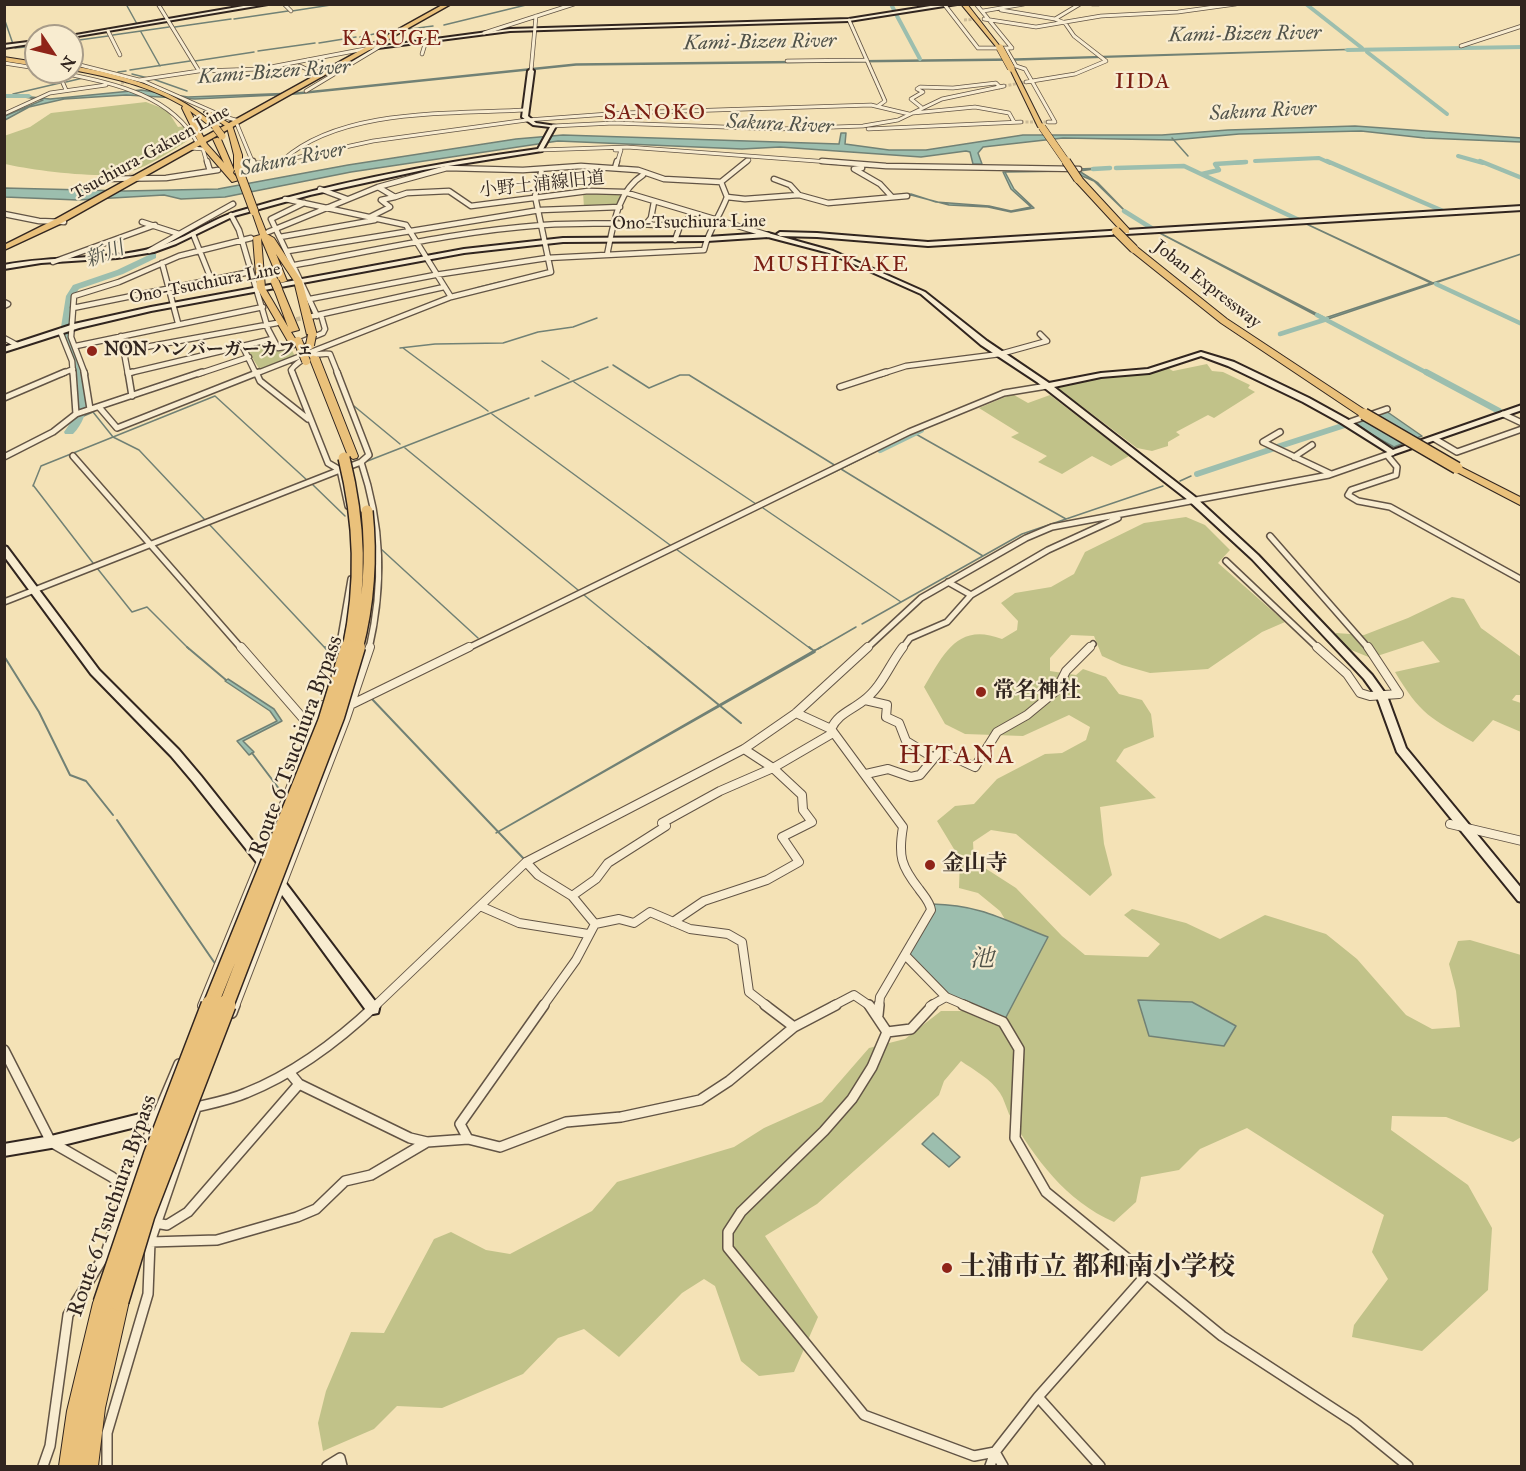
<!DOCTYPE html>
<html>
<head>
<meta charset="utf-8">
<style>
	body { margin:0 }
	#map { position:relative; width:1526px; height:1471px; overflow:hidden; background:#f4e2b6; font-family:"IM FELL Great Primer",serif }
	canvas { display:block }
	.frame { position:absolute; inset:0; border:6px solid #31251f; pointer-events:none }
	.north { position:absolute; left:24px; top:24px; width:60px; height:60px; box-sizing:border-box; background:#f8ecd0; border:2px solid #a89c89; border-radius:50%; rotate:125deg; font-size:16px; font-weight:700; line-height:24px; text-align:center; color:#31251f }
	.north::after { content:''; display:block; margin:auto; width:21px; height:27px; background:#8f2418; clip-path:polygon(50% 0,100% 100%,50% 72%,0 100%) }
</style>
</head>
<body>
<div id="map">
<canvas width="1526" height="1471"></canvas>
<div class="frame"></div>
<div class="north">N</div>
</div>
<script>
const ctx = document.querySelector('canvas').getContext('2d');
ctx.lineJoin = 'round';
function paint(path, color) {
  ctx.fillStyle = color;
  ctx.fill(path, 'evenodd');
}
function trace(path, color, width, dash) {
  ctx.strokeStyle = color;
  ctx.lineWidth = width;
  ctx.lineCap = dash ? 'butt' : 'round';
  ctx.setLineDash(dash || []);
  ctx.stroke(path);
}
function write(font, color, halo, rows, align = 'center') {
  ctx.font = font + ' "IM FELL Great Primer","Noto Serif JP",serif';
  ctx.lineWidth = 4.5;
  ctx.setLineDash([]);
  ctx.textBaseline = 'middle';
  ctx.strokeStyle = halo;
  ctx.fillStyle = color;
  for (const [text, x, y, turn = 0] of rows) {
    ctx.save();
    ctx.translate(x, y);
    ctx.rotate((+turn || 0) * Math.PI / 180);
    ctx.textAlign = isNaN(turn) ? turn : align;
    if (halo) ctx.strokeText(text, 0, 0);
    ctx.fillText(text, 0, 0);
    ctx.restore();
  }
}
paint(new Path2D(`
	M146 102 167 110 178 127 185 126 188 129 181 131 187 141C170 152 149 166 129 172 104 180 31 170 5 164L4 136 30 127 51 113Z
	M583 192H623L619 206 584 208Z
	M271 340 276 348 290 347 295 356 260 370 244 345Z
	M1207 364 1212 371 1223 372 1250 385 1248 388 1255 392 1214 418 1208 415 1176 432 1180 435 1168 442V446L1152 451 1137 448 1055 386 1097 377 1156 371 1166 367 1173 371Z
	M1010 395H1014L1028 403 1050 395 1129 456 1111 466 1092 456 1062 474 1038 462 1047 456 1011 437 1019 433 979 408Z
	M1186 517 1205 525 1230 550 1218 563 1285 622 1262 632 1208 669 1150 673 1122 665 1102 656 1094 636 1071 635 1050 658V671L1076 675 1083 669 1106 677 1119 694 1142 700 1151 714 1154 737 1124 749 1116 761 1156 798 1100 807 1104 844 1112 875 1090 896 1016 834 991 830 973 842 974 861 1016 888 1062 936 1085 955 1148 957 1160 944 1124 915 1132 909 1186 923 1220 939 1265 915 1326 934 1357 959 1406 1015 1432 1029 1460 1027 1456 991 1449 964 1458 941 1470 940 1521 955V1137L1513 1142 1446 1117 1392 1116 1391 1130 1468 1185 1492 1228 1488 1290 1422 1351 1352 1337 1354 1325 1388 1279 1372 1252 1384 1215 1247 1128 1200 1149 1179 1170 1141 1177 1136 1202 1114 1222C1066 1201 1035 1159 1009 1114 1006 1107 1004 1099 1000 1093 991 1079 974 1070 961 1061L944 1081 939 1095 817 1204 765 1236 818 1317 794 1372 759 1376 741 1361 715 1286 704 1279 682 1293 619 1357 584 1329 558 1338 523 1374 442 1408 397 1406 374 1429 323 1451 318 1423 326 1391 351 1332 384 1333 434 1239 451 1232 486 1250 510 1254 592 1211 617 1182 734 1147 764 1128 822 1102 869 1048 905 1039 941 1011H963L995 1025 1010 992 1018 941 1000 911 978 893 959 888 960 859 937 821 955 806 974 804 997 779 1045 754 1062 753 1086 740 1090 727 1069 715 1023 736 965 734 945 724 924 687C944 653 958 622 1002 639L1017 630 1018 621 1001 603 1015 593 1051 587 1074 574 1085 552 1144 523Z
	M1452 597 1464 599 1481 628 1521 657V695H1516L1512 700 1521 703V732L1493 720 1473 742C1431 719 1420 714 1395 672L1440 662 1423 641 1371 658 1334 643 1336 633 1364 635 1408 618Z`), '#c1c289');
const water = new Path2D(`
	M1363 49 1016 60 576 65 296 94 195 99 126 95 64 99 29 107 5 120V116L43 100 12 95 50 99 141 90 188 97 296 93 576 64 1016 59Z
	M1355 126 1522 138 1521 142 1425 138 1361 131 1239 134 1173 140 1063 138 983 147 978 153 982 164H973L970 152 966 151 921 157 780 147 742 149 558 141 351 172 225 197 181 199 164 195 78 200 5 197 4 188 125 191 218 189 348 165 516 139 563 135 839 144 841 133H846L845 144 889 150H926L1023 135H1162L1228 130Z
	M1103 168 1079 171 1098 183 1130 216 1094 181 1082 176 1077 171 1005 172 1014 189 1034 208 1011 212 988 207 949 205 911 195 829 201 911 194 936 202 989 206 1011 211 1031 207 1011 189 1003 172Z
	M1298 220 1433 283 1521 254 1325 320 1152 229 1325 318 1431 283Z
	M1386 411 1422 436 1394 447 1353 424Z
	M815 650V652L496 833Z
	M228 679 274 709 282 721 243 741 254 752 249 755 237 741 277 721 270 711 225 681Z
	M932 904C981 905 1004 920 1048 937L1004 1021 947 996 908 956Z
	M1138 1000 1192 1002 1236 1026 1224 1046 1149 1036Z
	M933 1133 960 1157 949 1167 922 1144Z`);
paint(water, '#9cbeae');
trace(water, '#718175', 1.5);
trace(new Path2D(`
	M126 4 137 24
	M292 11 337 4
	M4 18 13 44
	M234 19 288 11
	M444 25 530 4
	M175 27 231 19
	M410 29 433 26
	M141 32 160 66
	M378 34 395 31
	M113 35 169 27
	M360 37 374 34
	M72 41 108 36
	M319 43 356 37
	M15 48 36 46
	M258 51 315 43
	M195 61 254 52
	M130 70 190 61
	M118 72 126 71
	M132 74 148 78
	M153 79 187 91
	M66 82 83 78
	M13 94 60 83
	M1172 138 1188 156
	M639 241H700
	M448 256 469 252
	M514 279 526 276
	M307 283 349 274
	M476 288 500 282
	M330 342 436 301
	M400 348 435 344 503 343 538 332 573 327 597 318
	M403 348 488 411
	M542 361 569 379
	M613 365 649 388 680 375H689L836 466
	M574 382 756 504
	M215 396 308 481
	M535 396 608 367
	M354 406 400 444
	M492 414 670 545
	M79 418 93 412 113 437 139 450 205 520
	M914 433 1066 519
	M405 448 578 590
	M365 462 529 398
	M841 469 983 556
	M818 480 875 452
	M1180 481 1191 476
	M312 484 345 516
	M33 485 93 563
	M33 486 41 466 215 396
	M763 508 901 602
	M208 523 326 649
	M381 549 478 638
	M676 549 811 649
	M97 568 132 612 147 607 189 649
	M584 595 650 649
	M862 624 1022 534 1163 486
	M818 649 856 627`), '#718175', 1.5);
trace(new Path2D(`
	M187 647 226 680
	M325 647 333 656
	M648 647 741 723
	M809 647 814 651
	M814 651 821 647
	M4 656 39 712 70 775 86 781 113 815
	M371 698 524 859
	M252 753 283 794
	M117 820 216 965`), '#718175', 2);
trace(new Path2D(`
	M891 4 896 14
	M1306 4 1362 48
	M897 16 920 59
	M1367 52 1447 114
	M1458 156 1483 163
	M1255 161 1319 158 1330 163
	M1233 163 1246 162`), '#9cbeae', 4);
trace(new Path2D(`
	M1327 161 1443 211
	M1480 161 1522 178
	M1116 168 1184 166 1299 220
	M1093 169 1110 168
	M1202 174 1219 170 1215 164 1246 162
	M1124 211 1153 229
	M1436 284 1522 324
	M1317 315 1429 374
	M1280 334 1327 319`), '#9cbeae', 4.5);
trace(new Path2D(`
	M1426 372 1499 411
	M1277 447 1345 425
	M880 450 921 430
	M1197 474 1272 449`), '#9cbeae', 6);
paint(new Path2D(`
	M1522 45V49L1347 52 1344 50 1347 48Z
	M4 94H29L32 96 29 98H4Z
	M153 253 156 254V258L123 274 79 289 74 296 71 327 67 330 70 332C72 342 78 349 81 358 89 384 93 414 73 434H65L64 432C82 410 81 380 70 354 67 347 62 340 60 332L64 329 61 327 66 296 73 285 117 270Z`), '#9cbeae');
trace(new Path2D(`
	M964 20 984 19
	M121 83 134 81
	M1004 86 1026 82
	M1021 122H1048`), '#cdbc98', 3, [3, 1.5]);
trace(new Path2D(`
	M218 170 250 165
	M129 176 150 175
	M277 323 309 317`), '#cdbc98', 4.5, [4.5, 2]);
const streetFar4 = new Path2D(`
	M158 4 199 71
	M284 4 291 11
	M944 4 978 48H1012L976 4
	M1092 4H1099
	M1001 10 1055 19
	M983 11 1024 4
	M984 19 1036 27 1101 16 1178 12 1236 4
	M849 20 885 101 878 106
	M108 31 120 55
	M484 33 574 4
	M1461 46 1522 26
	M1006 49 1016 66 1025 69 1055 122H1048
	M422 54 426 41
	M33 60 36 59
	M787 61 867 60
	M4 63 36 68
	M72 63 143 81 225 117 239 121
	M300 66 313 72 329 71
	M531 71 536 16
	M58 72C111 83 170 93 198 144
	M61 73 59 74 66 90
	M139 80 199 71 260 69 370 48
	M1026 82 1075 74 1106 61 1074 36 1065 23 1055 19 1080 4
	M306 91 379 47
	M921 107 911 99 923 92 917 89 920 87 953 88 996 83 1000 87
	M913 113 975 107 1009 113 1014 122
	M4 114 50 93 106 85
	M236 122 253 163
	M553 126 614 123 779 129 863 126 898 120 942 99 1004 86
	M868 129 1021 122
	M191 148 203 149 207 163
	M540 150 627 147 843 163
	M615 150H621L617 163
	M283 160C341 108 451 114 525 110
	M272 163 373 141 527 120 622 113 871 105 909 114
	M745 163 749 160`);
const streetFar3 = new Path2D(`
	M207 161 210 171
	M253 161 254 164
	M822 161 886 166 1079 169
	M250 165 284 161
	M615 168 617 161
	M862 168 854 169 880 184 892 197
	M101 179 166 178 218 170
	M774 179 790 185 799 195
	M721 182 747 161
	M320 189 347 199
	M727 197 745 199 799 195 828 203 907 196
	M285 199 406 225 451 297
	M304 203 271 219 317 316
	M4 214 39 221 64 222
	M231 215 239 230 268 329 278 348 291 346 323 333 325 329 321 315
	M370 217 390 207 381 200 395 197
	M142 222 179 234
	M646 224 651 218 654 202
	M268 232 378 187 395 197 407 193 449 191 471 206 588 191 624 192 768 235
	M193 234 211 279
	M280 237 375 220
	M675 240 680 226 693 214
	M149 251 233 204
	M288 251 540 210 620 207
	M607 255C613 227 617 191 643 175
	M53 262 155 225
	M162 263 178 323
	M295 265C377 250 459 231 543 225 589 222 634 224 680 226
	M310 299 435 275 547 258 704 250C708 231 720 216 727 197L721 182 664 179 638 170 581 166 523 170 447 168 378 187
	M4 302 8 304 4 306
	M73 308 250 272
	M309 317 444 287
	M60 331 72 361 73 374
	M121 336 128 374
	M4 338 17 345
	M242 345 256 374
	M76 346 263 307
	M124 351 277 323
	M129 373 272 339
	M61 374 73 369
	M85 374 71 337 74 296 119 282 179 256 251 238
	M198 374 249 357
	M255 374 451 297 551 272 535 196 542 169
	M293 374 291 370C300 358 315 353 330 354L338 374
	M881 374 906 366 1000 354 1047 341 1040 334`);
const streetFar2 = new Path2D(`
	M84 372 90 409
	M128 372 132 396
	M256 372 260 381 308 419
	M292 372 328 463 340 470
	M337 372 369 455 361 462 340 470
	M129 373 132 372
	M840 387 886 372
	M4 398 65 372
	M99 407 117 428 259 372
	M76 414 202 372
	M1503 414 1522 423
	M1347 423 1387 409
	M1280 432 1263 442 1331 474
	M1435 439 1457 452 1522 429
	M1387 455 1397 467 1396 475 1351 490 1348 495 1358 501 1390 507 1522 580
	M73 456 242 649
	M4 457 53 432 76 414 73 372
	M1294 457 1312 445
	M361 462C382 525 384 584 369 649
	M340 470 348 506
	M1270 536 1369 649
	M1226 561 1319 649
	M948 582 971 595
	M4 602 340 470
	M339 649 351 579
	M466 649 909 432 1004 393 1047 386
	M866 649 921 598 1026 538 1052 527 1329 475 1392 453
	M902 649 910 638 947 622 971 595 1048 550 1118 518
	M1088 649 1093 644`);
const streetFar1 = new Path2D(`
	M241 647 308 724 318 723
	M1317 647 1347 674 1360 693 1370 696 1399 694 1368 647
	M338 657 340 647
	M865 700 887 705 886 717 899 723 906 741 934 758
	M340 710 469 647
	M796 713 831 729 903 827C898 856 901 866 919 889 924 896 930 902 931 910L880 997 879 1006
	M831 729C838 714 850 711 863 701 882 687 889 665 903 647
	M866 774 888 769 911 777 920 775 940 751 975 767 997 732 1027 715 1056 691 1066 671 1090 647
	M279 817 323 705
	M1450 824 1522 841
	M526 862 538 875 572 896 595 924
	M572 896 596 879 608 863 666 826 662 823 720 791 773 768 833 733
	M480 906 519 923 588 934
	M673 922 704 901 767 880 799 862 782 837 812 822 803 810 802 795 773 768 744 749
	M906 956 946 997 967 1006
	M202 1006 268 844
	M235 1006 346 718 370 647
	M375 1006 526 862 744 749 796 713 868 647
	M543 1006 576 960 595 924 619 919 634 923 650 912 690 929 728 934 742 942 749 992 767 1006
	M833 1006 854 995 870 1006
	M930 1006 946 997`);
const street = new Path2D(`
	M544 1005 460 1124 468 1139 500 1147 566 1122 621 1117 700 1100 729 1081 794 1027
	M765 1005 794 1027
	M869 1005 887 1032 872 1067 852 1099 824 1131 741 1212 728 1232V1248L864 1415 974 1456 995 1452
	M963 1005 1003 1022 1019 1049 1015 1138 1046 1192 1222 1336 1354 1422 1408 1466
	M232 1013 235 1005
	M878 1015 879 1005
	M794 1027 836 1005
	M887 1032 911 1029 933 1005
	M4 1050 51 1142 112 1177 126 1189
	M289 1072 299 1084 410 1138 427 1142
	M188 1109C207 1104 228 1101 246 1093 296 1073 338 1041 376 1005
	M155 1223 167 1225 188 1212 299 1084
	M150 1242 217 1240 297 1217 316 1209 345 1181 371 1175 427 1142 468 1139
	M1038 1397 1100 1466
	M995 1452 1003 1466
	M43 1466 50 1446 68 1315 106 1253 126 1189 179 1064
	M107 1466V1433L148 1294 150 1242 197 1105
	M327 1466 340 1458 342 1466
	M990 1466 995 1452 1038 1397 1147 1274`);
const secondary = new Path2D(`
	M255 4H268L72 37 70 36Z
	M943 4H957L849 21 510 31 370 49 368 48 510 29 849 19Z
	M36 41V43L4 48V45Z
	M531 69 534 71 528 116 536 123 556 126 542 151 423 170 310 195 234 216 176 244 154 252 117 258 41 263 4 269V265C53 255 105 261 153 248 183 241 207 221 236 212 335 182 436 163 538 149L550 127 533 125 522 117 528 71Z
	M1522 206V210L928 246 817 237 780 236 777 234 780 232 817 233 928 242Z
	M768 233 833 251 925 292 987 341 1049 383 1101 373 1148 369 1201 352 1234 362 1309 398 1347 419 1393 450 1522 405V410L1392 455 1341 423 1303 402 1228 366 1201 356 1149 373 1101 377 1054 387 1194 496 1258 555 1372 675 1387 696 1406 748 1522 889V902L1518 901 1397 752 1377 697 1364 679 1252 559 1188 500 1037 382 981 345 921 294 829 253 768 237 707 241 563 242 464 253 151 311 79 328 4 352V347L74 324 151 307 464 249 563 238 707 237Z
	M4 546 7 547 99 670 179 750 201 776 285 882 378 1005 379 1009 378 1013 373 1014 368 1013 277 888 193 782 171 756 91 674 4 556Z
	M156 1110 161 1112 163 1116 161 1120 156 1122 51 1148 4 1156V1144L51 1136Z`);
const primary = new Path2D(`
	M444 4H451L60 224 4 250V245L54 220Z`);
const highway = new Path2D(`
	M961 4H967L1002 49H998Z
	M4 57 36 62V66L4 61Z
	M72 66C126 75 176 90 218 127V129H214L190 111 207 144 224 163 213 139 220 137 234 170V155L227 127 204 112 209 111 232 125 242 155V170L238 172 234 170 233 173 239 180 232 182 200 145 182 108 183 106C149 86 111 77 72 70Z
	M1009 67 1014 68 1044 128 1038 127Z
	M1075 177H1081L1129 229V233H1123L1075 181Z
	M251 209H257L267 234 274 238 302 281 317 335 312 338 307 335 294 281 276 254 287 281 280 283 261 238 265 288 288 327 274 289 278 286 282 289 299 330 291 332 298 343 296 345H290L257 288 253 237 260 235Z
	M1131 247H1137L1227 319 1368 412V416H1360L1221 323 1131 251Z
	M311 355 319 357 358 456 357 458 353 459 348 456 309 357Z
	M1457 465 1522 498V506L1453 470 1452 468Z
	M119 1291 126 1294 129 1301 105 1408 98 1466H59L67 1411 93 1303 96 1296 103 1293 111 1298 112 1294Z`);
trace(streetFar4, '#625445', 4.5);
trace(streetFar3, '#625445', 7);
trace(streetFar2, '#625445', 8);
trace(streetFar1, '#625445', 10);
trace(street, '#625445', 12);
trace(secondary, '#31251f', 4);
trace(primary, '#31251f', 3);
trace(highway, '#31251f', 2);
trace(streetFar4, '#f8ecd0', 3);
trace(streetFar3, '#f8ecd0', 4.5);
trace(streetFar2, '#f8ecd0', 5);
trace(streetFar1, '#f8ecd0', 8);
trace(street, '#f8ecd0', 9);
paint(secondary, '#f8ecd0');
paint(primary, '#eac17b');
paint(highway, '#eac17b');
const highwayBridgeFar4 = new Path2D(`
	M1000 48 1011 68
	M1042 127 1067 163
	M216 128 222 136`);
const highwayBridgeFar3 = new Path2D(`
	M1066 161 1078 179
	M239 171 254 211
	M1116 231 1134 249
	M275 282 278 289
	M298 341 306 361
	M310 345 312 335`);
const highwayBridgeFar2 = new Path2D(`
	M1364 414 1457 468
	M344 458C360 523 362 583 348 649
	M357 649C369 603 372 558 367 511`);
const highwayBridgeFar1 = new Path2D(`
	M210 1006 325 722 348 647
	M226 1006 337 717 358 647`);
const highwayBridge = new Path2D(`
	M119 1301 145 1215 226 1005
	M103 1303 153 1156 211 1005`);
trace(highwayBridgeFar4, '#31251f', 8, []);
trace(highwayBridgeFar3, '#31251f', 10, []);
trace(highwayBridgeFar2, '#31251f', 14, []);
trace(highwayBridgeFar1, '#31251f', 17, []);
trace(highwayBridge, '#31251f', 22, []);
trace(highwayBridgeFar4, '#eac17b', 7);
trace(highwayBridgeFar3, '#eac17b', 8);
trace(highwayBridgeFar2, '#eac17b', 11);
trace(highwayBridgeFar1, '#eac17b', 14);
trace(highwayBridge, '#eac17b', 19);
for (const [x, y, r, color] of [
	[92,351,6,"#8f2418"],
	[981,692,6,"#8f2418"],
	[930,865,6,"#8f2418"],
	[947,1268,6,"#8f2418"]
]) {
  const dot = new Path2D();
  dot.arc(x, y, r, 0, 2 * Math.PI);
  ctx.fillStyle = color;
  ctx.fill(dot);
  trace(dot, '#f8ecd0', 2);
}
write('18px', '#31251f', '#f8ecd0', [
	["Tsuchiura-Gakuen Line",151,153,-29],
	["小野土浦線旧道",542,185,-6],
	["Ono-Tsuchiura Line",689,223,-1],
	["Ono-Tsuchiura Line",205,284,-11],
	["Joban Expressway",1207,285,38]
]);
write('bold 18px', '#31251f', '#f8ecd0', [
	["NON ハンバーガーカフェ",104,351]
], 'left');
write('italic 20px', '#51534a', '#f8ecd0', [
	["Kami-Bizen River",1245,35,-1],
	["Kami-Bizen River",760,43,-1],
	["Kami-Bizen River",274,73,-4],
	["Sakura River",1263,112,-3],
	["Sakura River",780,125,3],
	["Sakura River",293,160,-11],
	["新川",105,255,-21]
]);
ctx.letterSpacing = '1.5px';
write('22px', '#7a1f14', '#f8ecd0', [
	["KASUGE",392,40],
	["IIDA",1143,83],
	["SANOKO",655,114],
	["MUSHIKAKE",831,266]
]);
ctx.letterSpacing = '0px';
write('bold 22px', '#31251f', '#f8ecd0', [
	["常名神社",993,692],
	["金山寺",942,865]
], 'left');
write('22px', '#31251f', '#f8ecd0', [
	["Route 6 Tsuchiura Bypass",297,746,-70],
	["Route 6 Tsuchiura Bypass",113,1206,-71]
]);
write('italic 24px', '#51534a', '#f8ecd0', [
	["池",982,960]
]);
ctx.letterSpacing = '1.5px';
write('26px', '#7a1f14', '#f8ecd0', [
	["HITANA",957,757]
]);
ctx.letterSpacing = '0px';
write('bold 27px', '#31251f', '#f8ecd0', [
	["土浦市立 都和南小学校",959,1268]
], 'left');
</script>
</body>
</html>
